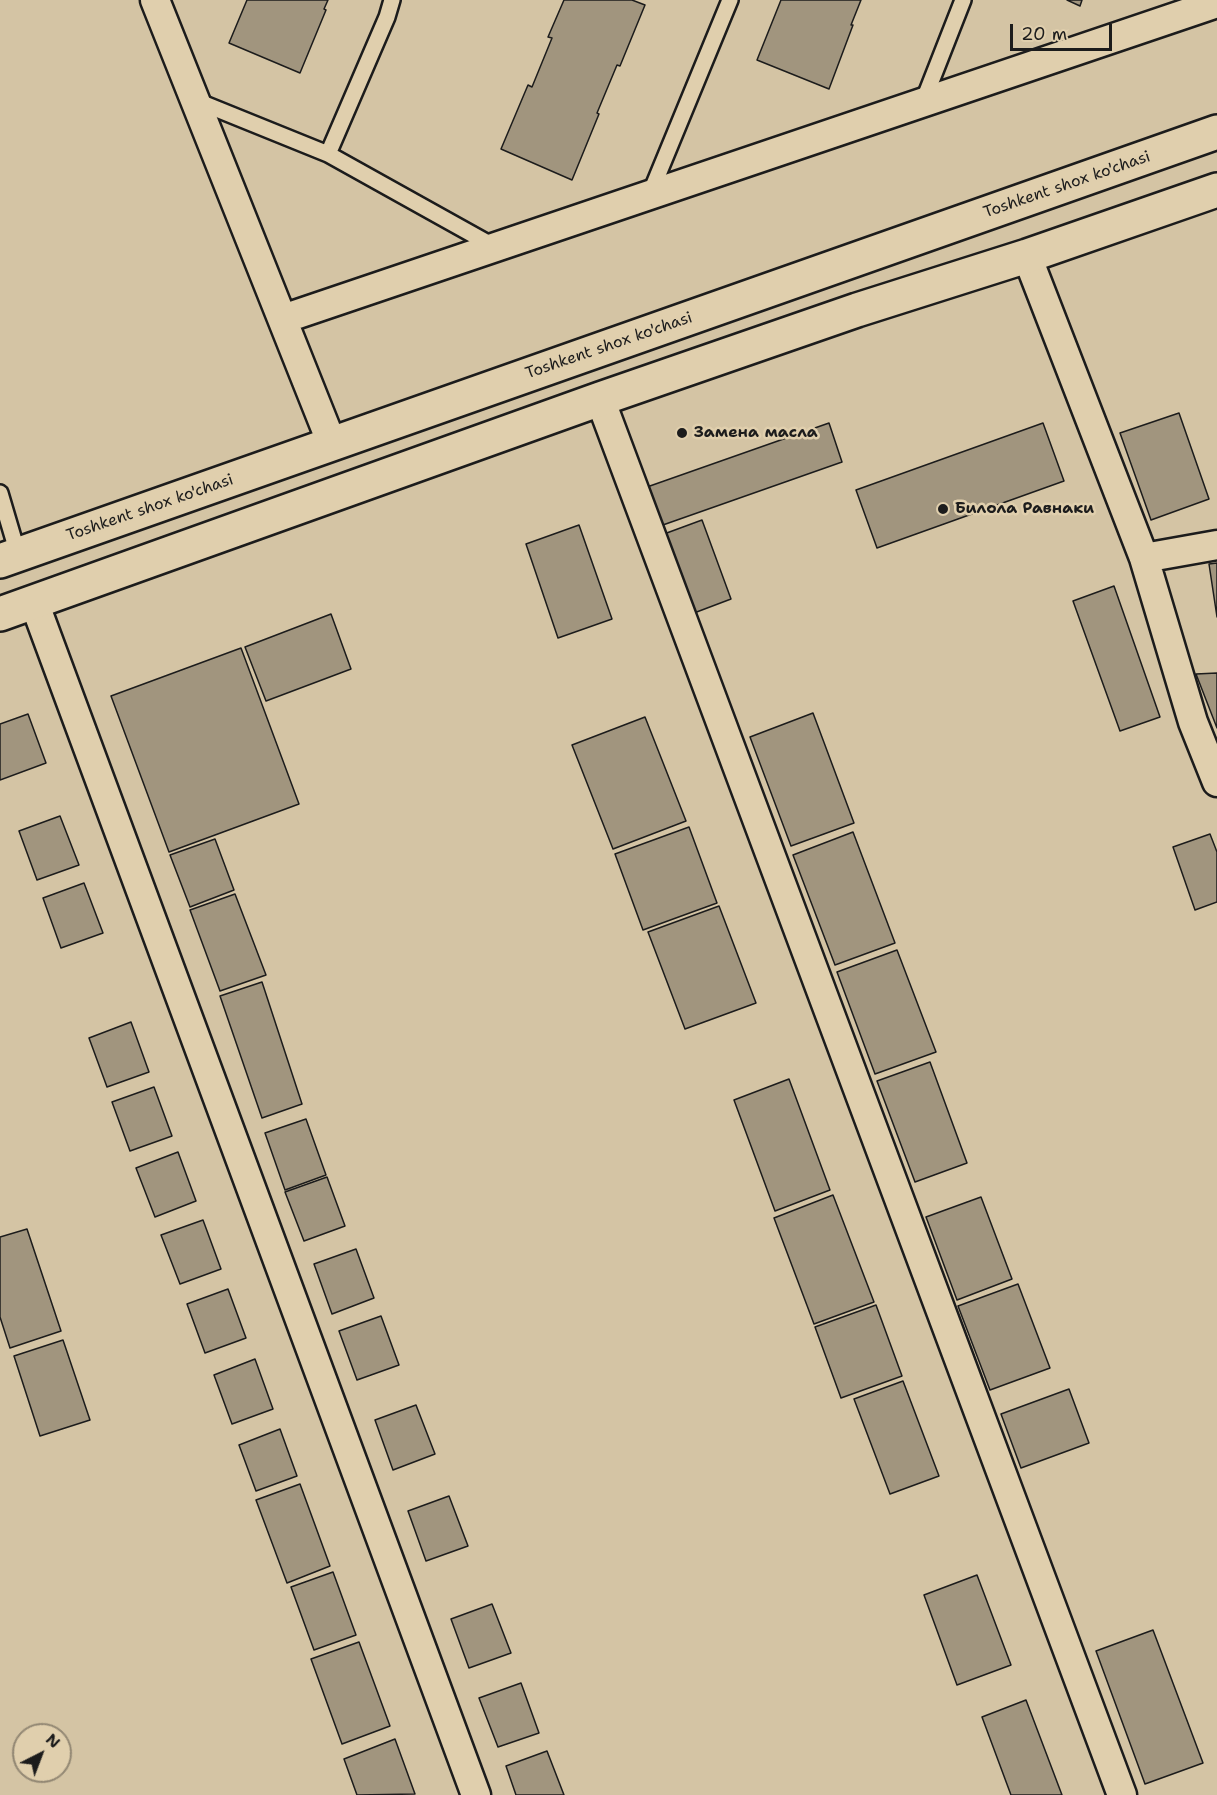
<!DOCTYPE html>
<html>
<head>
<meta charset="utf-8">
<style>
	body { margin:0 }
	#map { position:relative; width:1217px; height:1795px; overflow:hidden; background:#d4c4a4; font-family:"Shantell Sans",sans-serif }
	canvas { display:block }
	.north { position:absolute; left:12px; top:1723px; width:60px; height:60px; box-sizing:border-box; background:#e0cfad; border:2px solid #928773; border-radius:50%; rotate:42deg; font-size:16px; font-weight:700; line-height:24px; text-align:center; color:#1c1c1c }
	.north::after { content:''; display:block; margin:auto; width:21px; height:27px; background:#1c1c1c; clip-path:polygon(50% 0,100% 100%,50% 72%,0 100%) }
	.scale { position:absolute; left:1010px; top:24px; width:102px; height:27px; box-sizing:border-box; border:3px solid #1c1c1c; border-top:0; padding-left:8px; font-size:18px; line-height:21px; white-space:nowrap; color:#1c1c1c; -webkit-text-stroke:4px #e0cfad; paint-order:stroke }
</style>
</head>
<body>
<div id="map">
<canvas width="1217" height="1795"></canvas>
<div class="north">N</div>
<div class="scale">20 m</div>
</div>
<script>
const ctx = document.querySelector('canvas').getContext('2d');
ctx.lineJoin = 'round';
function paint(path, color) {
  ctx.fillStyle = color;
  ctx.fill(path, 'evenodd');
}
function trace(path, color, width, dash) {
  ctx.strokeStyle = color;
  ctx.lineWidth = width;
  ctx.lineCap = dash ? 'butt' : 'round';
  ctx.setLineDash(dash || []);
  ctx.stroke(path);
}
function write(font, color, halo, rows, align = 'center') {
  ctx.font = font + ' "Shantell Sans",sans-serif';
  ctx.lineWidth = 5;
  ctx.setLineDash([]);
  ctx.textBaseline = 'middle';
  ctx.strokeStyle = halo;
  ctx.fillStyle = color;
  for (const [text, x, y, turn = 0] of rows) {
    ctx.save();
    ctx.translate(x, y);
    ctx.rotate((+turn || 0) * Math.PI / 180);
    ctx.textAlign = isNaN(turn) ? turn : align;
    if (halo) ctx.strokeText(text, 0, 0);
    ctx.fillText(text, 0, 0);
    ctx.restore();
  }
}
const building = new Path2D(`
	M247 0H328L324 9 326 10 300 73 229 43Z
	M564 0H632L645 5 620 66 617 65 597 113 599 114 572 180 501 149 528 85 532 87 552 38 548 37Z
	M781 0H861L851 25H853L829 89 757 60Z
	M1067 0H1082L1080 6Z
	M1179 413 1209 499 1151 520 1120 433Z
	M829 423 842 462 660 526 647 487Z
	M1043 423 1064 481 877 548 856 490Z
	M702 520 731 599 694 613 664 534Z
	M579 525 612 619 558 638 526 544Z
	M1217 563V617L1209 564Z
	M1114 586 1160 717 1120 731 1073 601Z
	M331 614 351 669 266 701 245 647Z
	M241 648 299 804 169 852 111 696Z
	M1217 673V728L1196 674Z
	M813 713 854 823 791 846 750 737Z
	M28 714 46 763 0 780V724Z
	M645 717 686 821 613 849 572 745Z
	M60 816 79 865 37 880 19 831Z
	M689 827 717 903 643 930 615 854Z
	M853 832 895 943 835 965 793 855Z
	M1210 834 1217 852V902L1195 910 1173 847Z
	M215 839 234 890 190 907 170 855Z
	M84 883 103 933 61 948 43 898Z
	M235 894 266 975 220 991 190 910Z
	M719 906 756 1003 685 1029 648 932Z
	M897 950 936 1052 875 1074 837 972Z
	M262 982 302 1104 262 1118 220 996Z
	M131 1022 149 1072 107 1087 89 1038Z
	M930 1062 967 1163 915 1182 877 1081Z
	M789 1079 830 1190 775 1211 734 1100Z
	M154 1087 172 1136 130 1151 112 1102Z
	M306 1119 326 1175 285 1190 265 1133Z
	M178 1152 196 1201 155 1217 136 1168Z
	M327 1177 345 1226 304 1241 285 1192Z
	M833 1195 874 1302 814 1324 774 1218Z
	M981 1197 1012 1279 957 1300 926 1217Z
	M203 1220 221 1269 180 1284 161 1235Z
	M27 1229 61 1331 10 1348 0 1317V1237Z
	M356 1249 374 1298 332 1314 314 1264Z
	M1018 1284 1050 1368 990 1390 958 1306Z
	M228 1289 246 1338 205 1353 187 1304Z
	M876 1305 902 1376 841 1398 815 1327Z
	M381 1316 399 1365 357 1380 339 1331Z
	M63 1340 90 1420 40 1436 14 1356Z
	M255 1359 273 1409 232 1424 214 1375Z
	M903 1381 939 1476 890 1494 854 1399Z
	M1069 1389 1089 1443 1021 1468 1001 1414Z
	M416 1405 435 1454 393 1470 375 1420Z
	M280 1429 297 1476 256 1491 239 1445Z
	M300 1484 330 1566 287 1583 256 1500Z
	M449 1496 468 1546 426 1561 408 1511Z
	M333 1572 356 1635 314 1650 291 1587Z
	M977 1575 1011 1665 957 1685 924 1595Z
	M492 1604 511 1653 469 1668 451 1619Z
	M1153 1630 1203 1763 1145 1784 1096 1651Z
	M359 1642 390 1726 342 1744 311 1659Z
	M521 1683 539 1733 498 1747 479 1698Z
	M1026 1700 1062 1795H1011L982 1717Z
	M395 1739 415 1794 357 1795 344 1759Z
	M547 1751 564 1795H516L506 1766Z`);
paint(building, '#a1957e');
trace(building, '#1c1c1c', 1.5);
const lane = new Path2D(`
	M197 101 328 154 495 247
	M923 102 963 0
	M328 154 387 17 392 0
	M650 194 730 0
	M0 493 18 554`);
const street = new Path2D(`
	M155 0 332 444
	M1027 256 1144 558 1193 722 1217 782
	M283 319 1217 3
	M600 399 1122 1795
	M1144 558 1217 545
	M34 602 476 1795`);
const primary = new Path2D(`
	M0 561 1217 132
	M0 614 600 399 857 310 1027 256 1217 190`);
trace(lane, '#1c1c1c', 20);
trace(street, '#1c1c1c', 33);
trace(primary, '#1c1c1c', 38);
trace(lane, '#e0cfad', 15);
trace(street, '#e0cfad', 28);
trace(primary, '#e0cfad', 33);
for (const [x, y, r, color] of [
	[682,433,6,"#1c1c1c"],
	[943,509,6,"#1c1c1c"]
]) {
  const dot = new Path2D();
  dot.arc(x, y, r, 0, 2 * Math.PI);
  ctx.fillStyle = color;
  ctx.fill(dot);
  trace(dot, '#e0cfad', 2);
}
write('16px', '#1c1c1c', '#e0cfad', [
	["Toshkent shox ko'chasi",1067,185,-19],
	["Toshkent shox ko'chasi",609,346,-19],
	["Toshkent shox ko'chasi",150,508,-19]
]);
write('bold 16px', '#1c1c1c', '#e0cfad', [
	["Замена масла",694,433],
	["Билола Равнаки",955,509]
], 'left');
</script>
</body>
</html>
